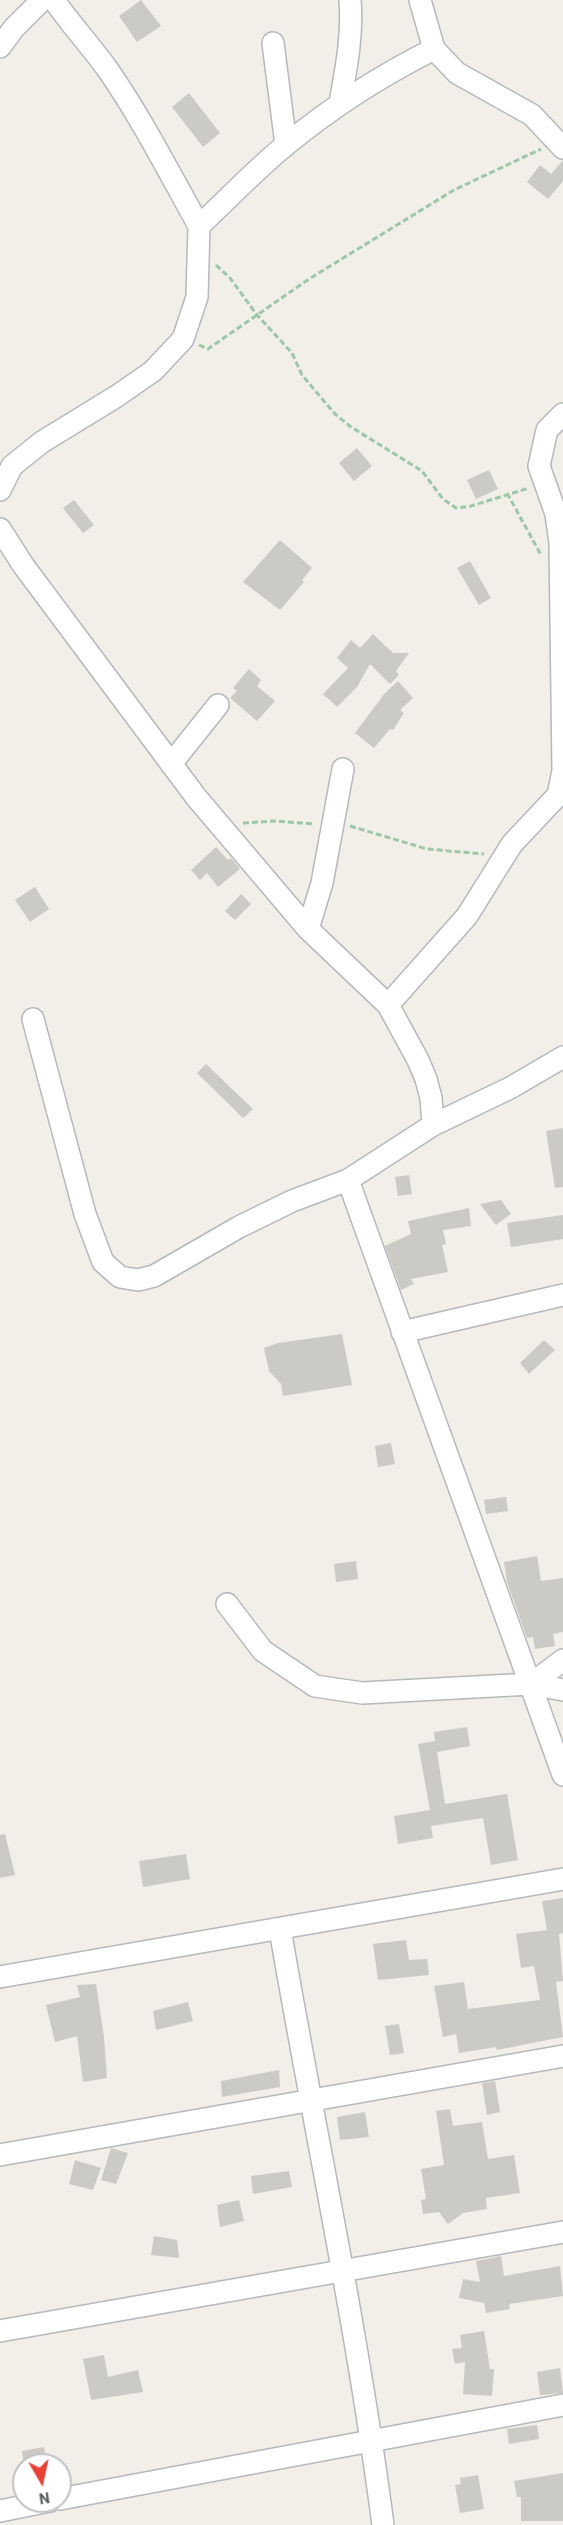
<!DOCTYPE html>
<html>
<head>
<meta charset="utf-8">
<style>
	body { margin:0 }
	#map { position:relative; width:563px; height:2525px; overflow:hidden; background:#f1efe8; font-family:Barlow,sans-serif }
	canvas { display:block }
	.north { position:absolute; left:12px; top:2453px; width:60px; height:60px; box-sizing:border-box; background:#fff; border:2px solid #bfc1c3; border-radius:50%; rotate:171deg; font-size:16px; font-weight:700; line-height:24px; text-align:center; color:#5f6368 }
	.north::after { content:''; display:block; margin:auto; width:21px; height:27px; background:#ea4335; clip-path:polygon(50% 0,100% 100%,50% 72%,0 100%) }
</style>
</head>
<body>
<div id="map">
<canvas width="563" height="2525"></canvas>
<div class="north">N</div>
</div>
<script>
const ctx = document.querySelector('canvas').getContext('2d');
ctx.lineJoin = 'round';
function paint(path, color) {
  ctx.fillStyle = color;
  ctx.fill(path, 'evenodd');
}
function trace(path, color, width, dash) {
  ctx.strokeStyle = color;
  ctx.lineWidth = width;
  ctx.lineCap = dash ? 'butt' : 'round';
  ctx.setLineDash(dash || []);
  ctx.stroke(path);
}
paint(new Path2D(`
	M141 0 161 26 137 42 119 16Z
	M189 93 220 133 203 147 172 107Z
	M563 160V181L548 199 527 182 540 165 551 174Z
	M357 448 372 466 354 481 339 463Z
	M489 470 498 489 476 499 467 480Z
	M74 500 94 525 83 533 63 508Z
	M280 540 312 568 302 580 304 582 280 610 243 582Z
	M470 561 491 598 479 605 457 568Z
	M373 634 393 653H409L396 671 399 675 390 684 370 664 357 687 337 707 323 694 348 668 337 658 351 640 360 648Z
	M249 669 261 680 257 686 275 701 257 721 230 698 237 691 233 688Z
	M398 681 413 698 400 710 404 713 393 730 390 729 374 748 355 733 385 693Z
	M216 847 228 860 231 858 240 869 218 887 207 873 200 880 191 870Z
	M35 887 49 909 30 922 15 900Z
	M241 894 251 904 235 920 225 911Z
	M206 1064 253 1109 243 1118 197 1073Z
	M563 1128V1187L555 1188 546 1131Z
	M409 1175 412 1194 398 1196 395 1177Z
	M501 1200 511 1214 496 1225 480 1204Z
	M469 1208 471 1226 443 1230 446 1244 442 1245 448 1272 411 1279 414 1284 401 1290 385 1246 411 1234 408 1221Z
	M563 1215V1239L511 1247 507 1223Z
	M342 1334 352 1385 283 1396 281 1384 269 1371 264 1348 278 1343Z
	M544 1340 555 1350 529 1374 520 1363Z
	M391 1443 395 1464 378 1467 375 1446Z
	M506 1497 508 1511 486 1514 484 1500Z
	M537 1556 541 1581 563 1578V1632L553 1634 555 1646 535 1649 533 1637 527 1638 507 1582 504 1562Z
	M356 1561 358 1579 336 1582 334 1564Z
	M467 1727 470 1746 437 1752 445 1804 507 1794 518 1860 491 1865 483 1818 431 1826 433 1838 398 1844 394 1816 430 1810 418 1744 435 1741 434 1732Z
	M5 1834 15 1875 0 1878V1835Z
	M186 1854 190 1879 143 1887 139 1861Z
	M563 1898V1933L559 1934 563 1981 556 1982 563 2037 497 2050 496 2047 459 2053 456 2034 443 2037 434 1986 464 1982 468 2009 540 2000 534 1966 521 1968 516 1934 547 1930 542 1901Z
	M406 1940 409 1960 427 1959 429 1975 378 1980 373 1944Z
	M96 1984 104 2037 107 2078 83 2082 77 2036 55 2042 46 2005 80 1997 77 1985Z
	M188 2002 193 2021 156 2030 153 2011Z
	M399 2024 404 2053 390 2055 385 2026Z
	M279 2070 280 2087 222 2097 221 2081Z
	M495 2081 500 2112 487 2115 482 2083Z
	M450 2109 453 2126 482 2122 488 2159 514 2155 520 2193 486 2198 487 2209 463 2213 448 2224 439 2212 423 2214 421 2200 426 2199 421 2169 444 2165 436 2111Z
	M365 2112 369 2137 340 2140 337 2117Z
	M111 2148 128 2153 116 2184 101 2180Z
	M75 2160 101 2168 93 2190 69 2184Z
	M289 2171 292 2187 253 2194 251 2176Z
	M239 2200 244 2221 220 2227 217 2205Z
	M154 2236 177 2240 179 2258 151 2255Z
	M501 2256 504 2276 560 2266 563 2296 509 2304 510 2309 486 2313 484 2303 459 2298 463 2279 480 2282 476 2261Z
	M484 2331 490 2369H494L492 2396 463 2394 465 2362 455 2364 452 2349 462 2348 460 2335Z
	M104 2355 108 2377 138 2370 143 2392 91 2400 83 2359Z
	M560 2368 563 2393 540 2395 537 2372Z
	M537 2425 539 2439 509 2444 507 2429Z
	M44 2447 47 2465H24L22 2451Z
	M563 2473V2521H521V2497H517L514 2481Z
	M478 2475 484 2509 460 2513 455 2485 461 2484 460 2478Z`), '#cccac5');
const street = new Path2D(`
	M54 0C71 25 91 46 108 70 142 119 170 174 199 226
	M420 0 434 49 457 73 532 115 563 148
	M273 43 286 145
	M0 47 14 28 42 0
	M340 103C346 69 353 35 350 0
	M0 490 12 466 42 442 117 396 153 371 183 339 197 297 199 226C228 199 256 169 287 144 332 107 382 75 434 49
	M0 529 23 565 196 797 308 929 388 1005 418 1060 426 1079 431 1098 433 1125
	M171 764 218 705
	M308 929 322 883 343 769
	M388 1005 467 916 512 844 558 795 563 771 560 543 556 514 539 466 547 430 563 414
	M33 1019 85 1214 103 1262 120 1277 138 1280 154 1276 239 1227 292 1201 348 1180 433 1125 510 1088 563 1057
	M348 1180 563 1775
	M402 1332 563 1295
	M227 1604 263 1651 315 1686 362 1693 531 1684 563 1690
	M531 1684 563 1660
	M280 1929C314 2128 357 2325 383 2525
	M0 1977 563 1879
	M0 2155 563 2056
	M0 2331 563 2232
	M60 2499 563 2405
	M0 2511 50 2501`);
trace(street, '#b5b8bc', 24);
trace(new Path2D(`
	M216 265 230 278 257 315 292 353 302 375 335 414 351 427 422 471 443 499 456 508 471 506 529 488
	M199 345 208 349 309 279 454 190 541 149
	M507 493 541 555
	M243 823 276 821 314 824
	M350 826 427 849 484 854`), '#9cc7a9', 3, [6, 3]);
trace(street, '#fff', 21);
</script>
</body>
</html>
